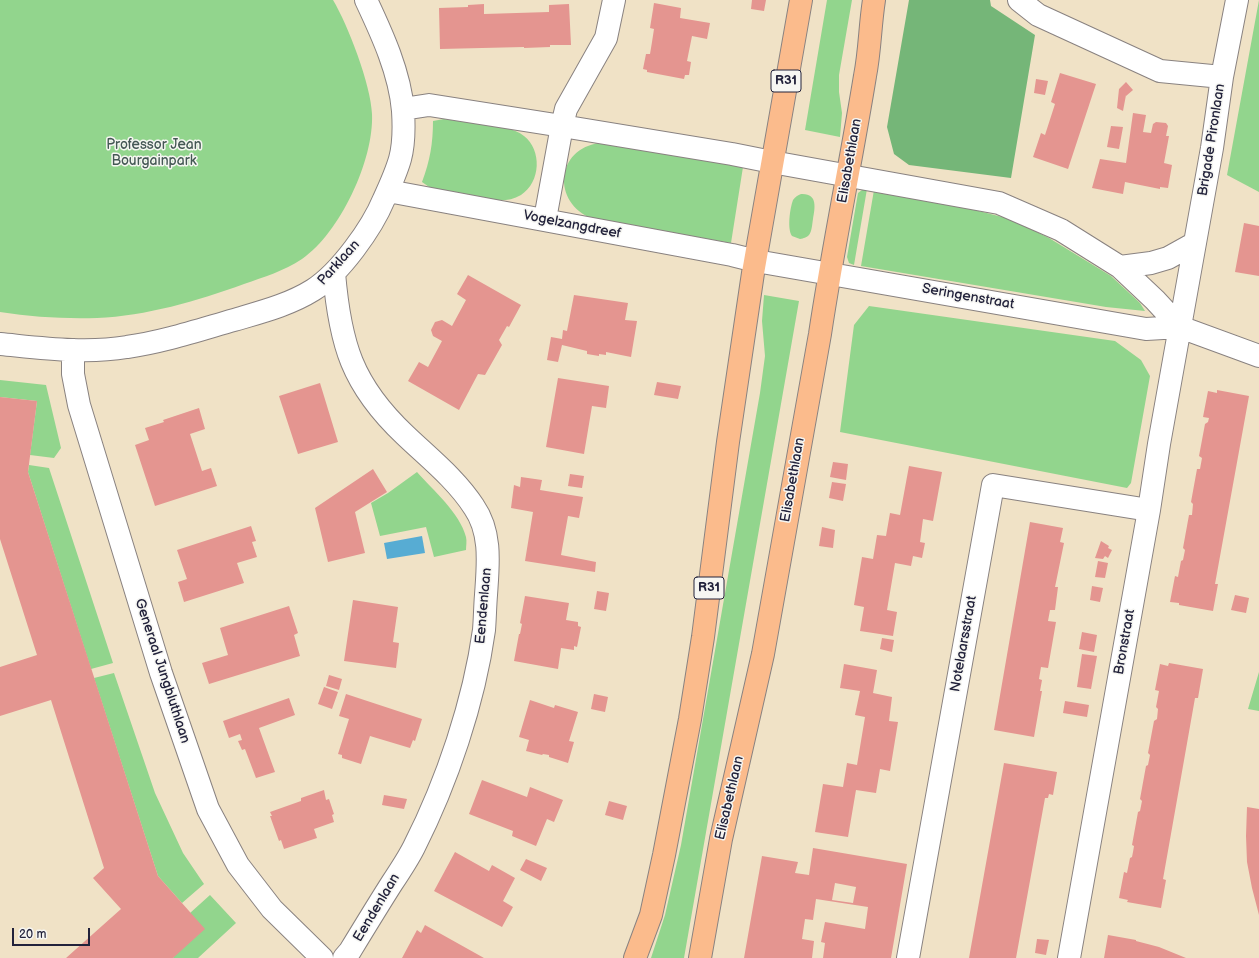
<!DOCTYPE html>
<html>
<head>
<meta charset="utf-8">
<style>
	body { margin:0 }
	#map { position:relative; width:1259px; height:958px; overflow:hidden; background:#f0e2c6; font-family:"Balsamiq Sans",sans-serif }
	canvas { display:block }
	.scale { position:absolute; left:12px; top:928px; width:78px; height:18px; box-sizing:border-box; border:2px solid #22223b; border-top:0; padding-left:5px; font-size:12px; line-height:14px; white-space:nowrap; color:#22223b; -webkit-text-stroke:3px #f6f6f2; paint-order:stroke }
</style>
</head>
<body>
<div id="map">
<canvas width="1259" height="958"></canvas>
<div class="scale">20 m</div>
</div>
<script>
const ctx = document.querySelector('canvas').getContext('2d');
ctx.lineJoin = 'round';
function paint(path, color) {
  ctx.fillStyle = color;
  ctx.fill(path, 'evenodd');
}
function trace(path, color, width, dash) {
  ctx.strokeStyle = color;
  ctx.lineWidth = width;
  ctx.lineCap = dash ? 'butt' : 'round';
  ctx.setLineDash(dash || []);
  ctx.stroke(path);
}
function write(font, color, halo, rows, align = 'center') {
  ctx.font = font + ' "Balsamiq Sans",sans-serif';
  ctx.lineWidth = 3;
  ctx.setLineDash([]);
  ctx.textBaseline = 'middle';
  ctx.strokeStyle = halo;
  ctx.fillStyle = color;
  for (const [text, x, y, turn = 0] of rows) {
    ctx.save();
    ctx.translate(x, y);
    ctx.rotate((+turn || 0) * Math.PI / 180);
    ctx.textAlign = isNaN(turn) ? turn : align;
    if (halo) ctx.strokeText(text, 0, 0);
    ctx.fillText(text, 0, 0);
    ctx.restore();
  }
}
paint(new Path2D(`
	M0 0H333C348 25 371 85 372 114 374 160 340 233 302 259 284 271 264 277 244 284 197 301 146 316 97 318 64 319 32 317 0 312Z
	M827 0H852L839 75V92L842 113 840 137 805 130Z
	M1259 0V192L1227 175Z
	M444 119 507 128C513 130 519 132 524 136 542 150 541 182 521 195 512 200 504 201 494 200L432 189 422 182C430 161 433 143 433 121Z
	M600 143H607L743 167 731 243 593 219C551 203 556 148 600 143Z
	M867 189 854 265 849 263 847 257 858 193 862 190Z
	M874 190 971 209 1010 219 1049 238 1111 276 1140 303 1145 311 1106 307 861 266Z
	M801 194C818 193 815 208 813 219 812 225 812 231 809 235 806 238 804 238 800 239L792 236C787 229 790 208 793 200 795 197 798 195 801 194Z
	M764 295 799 301 684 958H651L665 915 681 845 760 393 765 356 762 321Z
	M869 306 1115 341 1141 360 1150 376 1131 483 1127 488 840 432 854 325Z
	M0 380 46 385 61 448 54 458 30 455 37 401 0 397Z
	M29 465 49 468 113 663 91 669 28 472Z
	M417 472C433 490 460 513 466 537 467 541 466 546 466 550L434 557 426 527 380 536 371 503 388 493Z
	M1259 672V711L1248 709Z
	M114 673 155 793 183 853 204 884 182 903 158 876 94 678Z
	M210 895 236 923 198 958H173L190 913Z`), '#92d58d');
paint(new Path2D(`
	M909 0H990L991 6 1035 35 1011 178 909 165 894 154 887 127Z`), '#75b678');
paint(new Path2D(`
	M422 536 425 553 387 559 384 543Z`), '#57acd3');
paint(new Path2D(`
	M752 0H766L764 11 751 9Z
	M654 3 681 8 680 18 710 23 707 39 692 36 687 61 691 62 689 75H685L684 79 647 72V70L643 69 646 54H650L652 42 654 29 650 28Z
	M484 4V14L549 12V5L569 4 571 45H550V47L524 48V47L440 49 439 8 468 7V5Z
	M1060 73 1096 84 1068 169 1033 157 1041 133 1045 135 1055 104 1051 102Z
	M1036 79 1048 81 1045 95 1034 93Z
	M1126 82 1133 90 1126 96V95L1123 111 1117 108 1119 89Z
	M1133 113 1146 115 1143 132 1151 133 1153 124 1156 122 1166 123 1168 126 1166 136H1169L1164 163 1172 165 1168 188 1160 187V189L1125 182 1123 194 1092 188 1100 159 1126 163Z
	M1111 126 1123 127 1119 149 1107 147Z
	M1244 223 1259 226V276L1235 272Z
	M468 275 521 305 509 327 507 326 499 340 502 345 485 375 478 374 459 410 408 381 419 362 428 367 442 341 433 336 431 330 435 322 442 320 452 326 466 300 457 294Z
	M574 295 628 303 625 320 637 321 631 357 606 352V355L599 354V356L587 354V351L562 345 558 362 547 360 551 337 562 339 563 330 567 331Z
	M558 378 609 386 606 408 592 406 584 454 546 447Z
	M657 382 681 386 678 399 654 395Z
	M320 383 338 442 298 454 279 396Z
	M1217 390 1249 396 1215 584H1218L1213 611 1179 605V603L1170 602 1175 576 1178 577 1181 561 1183 560 1185 550 1183 548 1189 515H1192L1193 504 1191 502 1197 469H1200L1202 458 1199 456 1205 424 1208 422 1209 418 1203 417 1208 391 1217 393Z
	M0 397 37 401 28 472 158 876 205 929 173 958H66L121 909 93 878 104 868 51 700 0 716V667L37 655 0 539Z
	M199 408 205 429 190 434 202 471 211 468 217 486 155 506 135 445 149 440 145 428 164 422 163 420Z
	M833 462 848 464 846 480 830 477Z
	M909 466 942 472 933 521 923 519 920 542 925 543 922 558 913 556 911 566 895 563 887 610 897 612 893 636 860 631 864 607 854 605 862 557 873 559 877 535 886 536 890 513 900 515Z
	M373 469 387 492 355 512 365 553 328 562 315 508Z
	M570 474 584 476 582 488 568 486Z
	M521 477 542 480 540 490 583 497 579 518 568 516 561 555 596 562 595 572 525 561 533 512 511 508 514 485 520 487Z
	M832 482 846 484 843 501 829 498Z
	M1030 522 1063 528 1060 542 1064 543 1055 587H1058L1055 610H1050L1048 621 1056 622 1048 668 1041 667 1039 679 1042 680 1040 691H1042L1034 737 994 730Z
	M251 526 256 541 252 542 257 557 237 563 244 583 184 602 178 582 187 579 177 550Z
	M822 527 835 530 833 548 819 546Z
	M1101 541 1109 546 1108 548 1112 550 1108 558 1105 556 1103 559 1095 558Z
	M1098 561 1108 563 1105 578 1095 577Z
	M1092 586 1103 588 1100 602 1090 600Z
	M597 591 609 593 606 611 594 609Z
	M1235 595 1249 598 1246 613 1231 610Z
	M525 596 569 603 566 620 578 622V626L581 627 577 647 574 646V650L561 648 558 669 514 661 519 634H520L522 624 520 623Z
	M353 600 398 607 393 642 399 643 396 668 344 661Z
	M289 606 298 633 294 635 300 656 209 684 202 663 228 655 220 628Z
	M1082 632 1097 635 1094 652 1079 649Z
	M882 638 894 640 892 652 880 649Z
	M1082 654 1097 656 1091 689 1077 687Z
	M1169 663 1203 669 1198 698H1195L1183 766 1163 879 1166 880 1161 908 1127 902 1128 900 1119 898 1124 872 1127 873 1130 858 1132 857 1133 852 1134 846 1132 845 1138 812 1140 811 1142 801 1140 799 1146 766 1148 765 1150 755 1148 753 1154 721 1157 719 1158 709 1156 707 1159 691 1155 690 1160 664 1168 666Z
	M844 664 877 670 873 693 892 697 889 721 898 722 890 771 880 769 876 793 856 790 848 837 815 832 823 784 843 787 847 763 857 765 865 717 855 715 860 691 840 688Z
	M329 675 342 679 339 690 326 686Z
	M324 687 338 692 332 709 318 704Z
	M346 694 422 719 415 741 413 740 410 748 370 736 361 764 342 758V755L338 754 349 719 339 716Z
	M594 694 608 697 605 712 591 709Z
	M289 698 295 715 259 728 275 772 256 778 245 749 242 750 238 741 242 740 240 734 229 738 223 721Z
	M530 700 554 708 555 705 578 712 569 741 574 742 568 763 549 757V755L543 754 542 755 526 751 529 740 519 737Z
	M1065 701 1089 705 1087 717 1063 713Z
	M1004 763 1057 772 1053 795 1049 794 1048 798H1045L1016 958H969Z
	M482 780 527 797 530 787 563 800 554 822 547 819 536 846 512 836 513 831 469 814Z
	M324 790 326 800 329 799 334 814 332 815 334 822 314 829 317 838 284 849 281 840 279 841 270 816H272L270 812 301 801V798Z
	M384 795 407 799 404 809 382 805Z
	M609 801 627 806 623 820 605 815Z
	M1247 807 1259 809V915L1252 888 1247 862 1246 836Z
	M813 848 907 864 891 958H823L825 943 821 942 825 922 865 929 868 907 816 899 813 920 805 919 802 939 814 941 812 958H744L762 856 798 862 795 873 809 875ZM835 883 856 887 853 903 832 900Z
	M455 852 489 871 492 865 515 878 503 901 513 907 502 927 434 891Z
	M526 859 547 868 541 881 520 870Z
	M425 925 484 958H402L417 930 421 933Z
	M1108 935 1136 940V941L1159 947 1186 958H1104Z
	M1037 939 1049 940 1046 955 1035 953Z`), '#e49590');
const street = new Path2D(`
	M1019 0 1038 15 1160 71 1222 77
	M403 109 429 105 562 126 732 154 772 162 999 203 1061 230 1120 267 1155 300 1180 327
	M388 191 732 255 756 261 1146 329 1180 327 1259 356
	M545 219 562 126 566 109 606 38 614 0
	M1120 267 1151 263 1168 258 1195 243
	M334 273C340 344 352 385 405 435 429 458 456 479 474 507 492 533 488 565 486 595 485 607 485 618 484 630 474 702 447 782 414 847 408 859 400 871 392 883 378 905 364 928 350 951L344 958
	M0 344C42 348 85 354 127 347 163 342 199 330 234 320 261 312 289 305 313 290 340 273 372 228 384 199 390 186 396 173 400 159 404 144 404 126 403 111 400 73 382 34 366 0
	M73 350V374L79 405 161 673 208 809 238 865 272 909 322 958
	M908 958 993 485 1149 510
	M1069 958 1149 510 1159 444 1212 148 1222 77 1237 0`);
const primary = new Path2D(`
	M635 958 651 915 664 855 690 719 703 637 728 442 753 273 801 0
	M700 958 721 839 763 654 820 334C833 247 851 162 865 76 870 51 870 25 874 0`);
trace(street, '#898280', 24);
trace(primary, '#898280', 24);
trace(street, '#fff', 22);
trace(primary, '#fbbb8c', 22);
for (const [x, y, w] of [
	[786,81,30],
	[709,588,30]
]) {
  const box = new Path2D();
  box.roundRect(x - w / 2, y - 11, w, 22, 3);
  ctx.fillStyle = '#f6f6f2';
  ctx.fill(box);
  trace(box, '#22223b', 1);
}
write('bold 13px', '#22223b', null, [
	["R31",786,81],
	["R31",709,588]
]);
write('14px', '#22223b', '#f6f6f2', [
	["Brigade Pironlaan",1212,140,-81],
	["Elisabethlaan",850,161,-80],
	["Vogelzangdreef",572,225,11],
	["Parklaan",339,263,-48],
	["Seringenstraat",968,297,10],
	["Elisabethlaan",793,480,-80],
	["Eendenlaan",484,606,-85],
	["Bronstraat",1125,642,-80],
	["Notelaarsstraat",964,644,-80],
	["Generaal Jungbluthlaan",162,671,72],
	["Elisabethlaan",730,798,-77],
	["Eendenlaan",377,908,-59]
]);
write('14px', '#445854', '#f6f6f2', [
	["Professor Jean",154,145],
	["Bourgainpark",154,161]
]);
</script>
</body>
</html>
